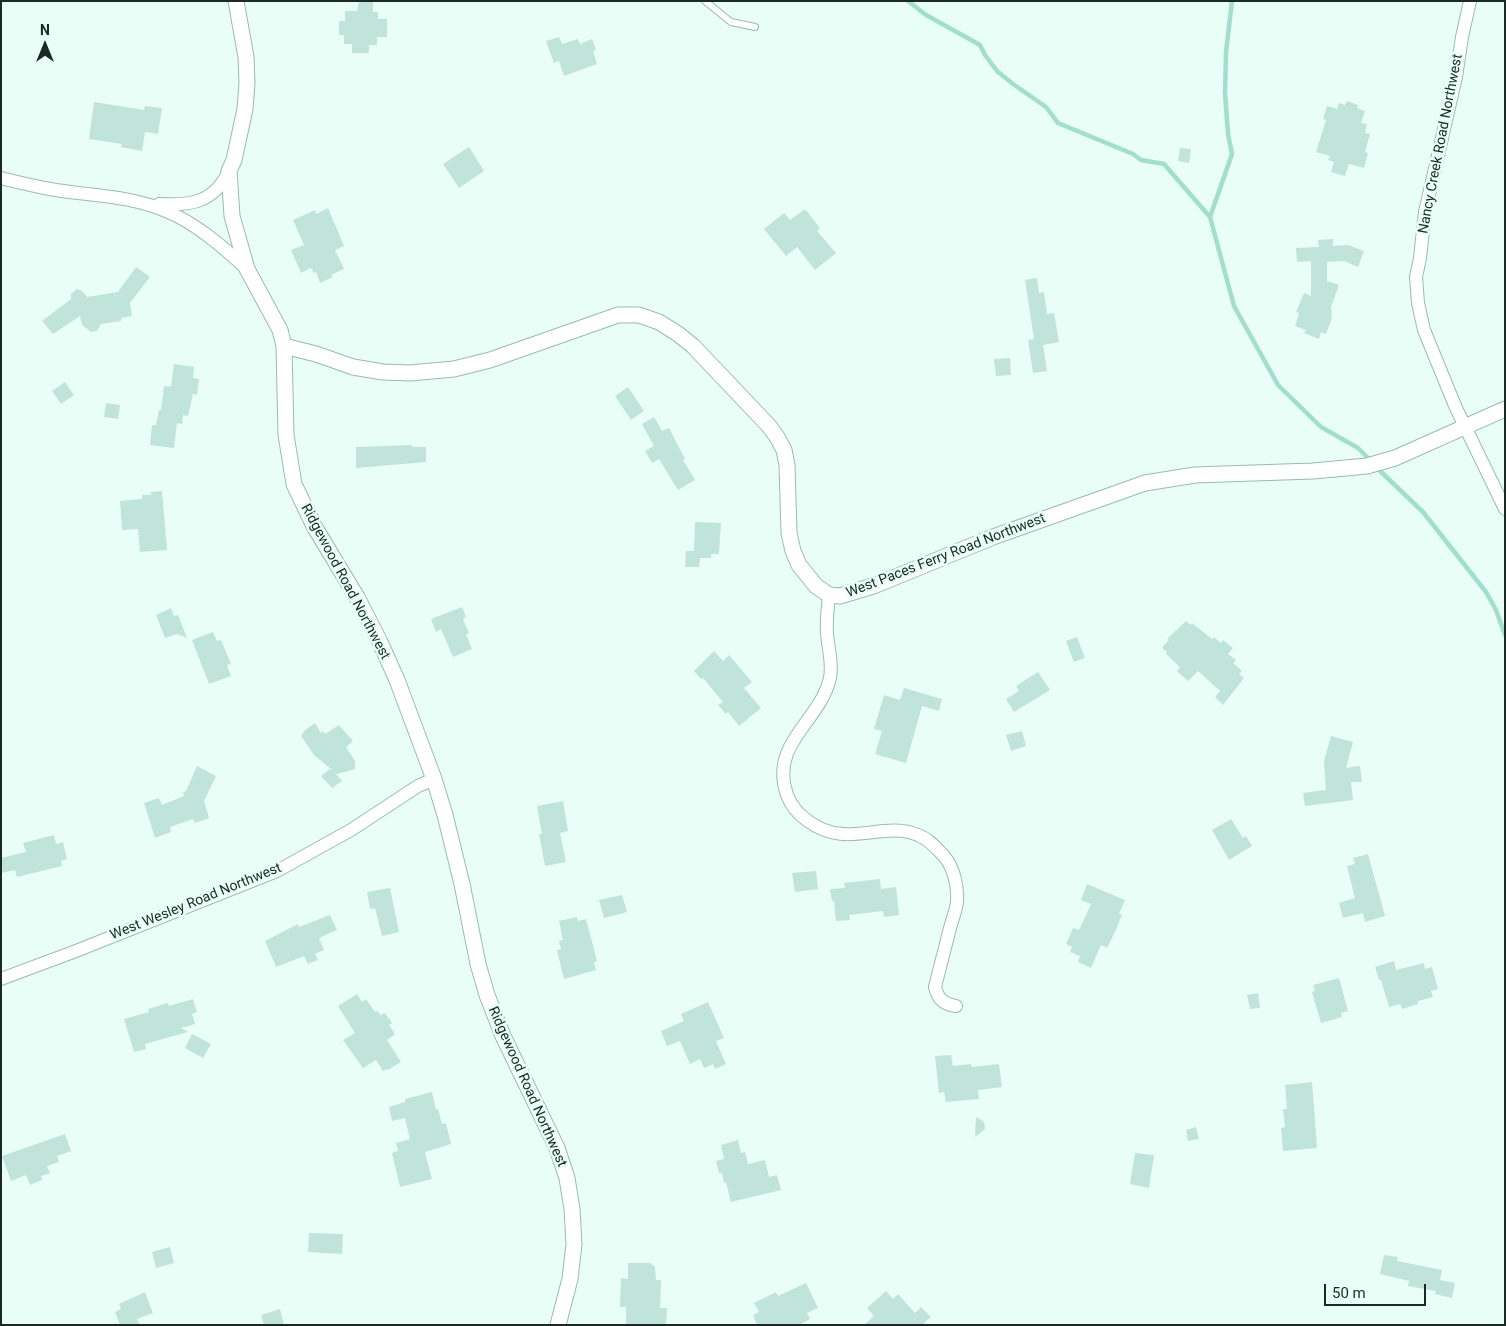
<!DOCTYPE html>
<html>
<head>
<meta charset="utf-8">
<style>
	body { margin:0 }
	#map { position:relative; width:1506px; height:1326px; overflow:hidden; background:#e8fef7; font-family:Roboto,sans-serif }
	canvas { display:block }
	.frame { position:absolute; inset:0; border:2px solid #1b2925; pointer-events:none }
	.north { position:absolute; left:20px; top:20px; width:50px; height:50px; -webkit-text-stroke:4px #e8fef7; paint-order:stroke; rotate:0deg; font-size:14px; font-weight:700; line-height:20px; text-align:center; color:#1b2925 }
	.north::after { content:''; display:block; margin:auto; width:18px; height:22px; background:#1b2925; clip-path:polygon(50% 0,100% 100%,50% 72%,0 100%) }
	.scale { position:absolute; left:1324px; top:1284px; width:102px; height:22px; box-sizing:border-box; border:2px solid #1b2925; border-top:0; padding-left:6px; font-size:15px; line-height:18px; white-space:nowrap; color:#1b2925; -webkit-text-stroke:4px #e8fef7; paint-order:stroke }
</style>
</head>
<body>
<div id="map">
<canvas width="1506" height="1326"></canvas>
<div class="frame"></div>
<div class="north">N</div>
<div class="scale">50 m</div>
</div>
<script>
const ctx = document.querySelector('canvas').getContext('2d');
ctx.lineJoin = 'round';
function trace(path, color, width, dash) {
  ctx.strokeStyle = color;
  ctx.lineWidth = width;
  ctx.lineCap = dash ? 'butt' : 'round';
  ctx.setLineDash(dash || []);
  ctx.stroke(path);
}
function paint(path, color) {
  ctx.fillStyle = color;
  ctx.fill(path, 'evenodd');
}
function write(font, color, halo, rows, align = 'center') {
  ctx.font = font + ' Roboto,sans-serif';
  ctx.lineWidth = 5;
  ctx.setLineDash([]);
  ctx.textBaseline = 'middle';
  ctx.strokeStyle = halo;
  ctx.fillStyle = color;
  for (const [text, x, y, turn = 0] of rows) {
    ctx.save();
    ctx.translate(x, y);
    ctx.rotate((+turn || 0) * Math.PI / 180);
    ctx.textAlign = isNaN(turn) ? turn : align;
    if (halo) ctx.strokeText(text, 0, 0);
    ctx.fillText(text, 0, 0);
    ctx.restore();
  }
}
trace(new Path2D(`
	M908 1 926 15 980 45 985 55 997 71 1013 84 1046 107 1058 123 1133 154 1141 160 1164 164 1210 217 1234 306 1278 385 1321 427 1358 448 1372 462
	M1210 217 1232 154 1228 134 1225 93 1226 52 1232 1
	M1377 468 1423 512 1486 592 1496 610 1505 635`), '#a1decc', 4.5);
paint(new Path2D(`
	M359 1H373V12H378V19H387V37H377V45H369V53H352V44H344V35H339V21H345V11H357Z
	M559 37 562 44 578 39 580 44 592 39 596 50 593 51 597 64 564 76 559 61 554 63 546 41Z
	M1347 101 1358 105 1357 108 1365 111 1361 123 1367 124 1365 133 1370 134 1365 152 1368 153 1364 168 1349 164 1345 176 1331 172 1334 162 1328 160 1330 156 1316 152 1326 120 1323 119 1327 106 1337 109 1339 103 1345 105Z
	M94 102 144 110 145 106 162 108 158 134 145 132 142 151 121 147 122 144 89 139Z
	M469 147 484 171 459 188 443 164Z
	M1180 148 1191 149 1189 163 1178 161Z
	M328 208 344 246 335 250 344 269 331 275 333 277 320 283 316 272 314 273 311 268 301 273 291 250 304 245 293 220 315 210 316 214Z
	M805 209 820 228 817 231 836 253 815 270 797 247 786 256 764 229 784 213 790 220Z
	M1333 239V246L1348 245 1364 251 1358 267 1344 261 1327 262V281L1339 285 1331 307 1332 318 1326 334 1321 332 1319 339 1304 333 1306 330 1295 326 1299 313 1296 312 1304 293 1311 296V261L1297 262 1296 248 1319 247 1318 240Z
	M136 267 150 277 130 303 132 316 121 318V321L101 324 97 331 91 332 82 325 80 316 53 334 42 321 71 299V294L77 289 82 291 87 297 118 292Z
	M1037 278 1039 293 1044 292 1047 314 1054 313 1059 342 1043 345 1047 371 1033 373 1028 340 1034 339 1025 280Z
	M1010 358 1011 375 996 376 994 359Z
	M174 364 194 367 193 378 199 379 197 395 193 394 188 416 183 415 182 424 177 423 174 448 150 445 152 425H156L159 410H161L164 386 171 387Z
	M65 382 74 395 61 404 52 391Z
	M628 387 644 411 631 420 615 396Z
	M106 403 120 405 118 419 104 417Z
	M654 417 662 431 669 428 685 459 683 460 695 480 678 490 659 459 652 463 645 451 654 446 642 424Z
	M412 445V447H426V462L356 468V447Z
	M162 491 167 550 140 552 138 529 122 530 120 501 142 499V495H151V492Z
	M695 522 721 523 719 554H711V558H700L699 567H685L686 551H694Z
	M462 607 466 617 463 619 469 633 466 634 472 649 453 657 441 629 436 632 431 619Z
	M171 608 174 616 178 615 187 638 177 634 165 638 156 615Z
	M1186 621 1191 625 1192 623 1212 639 1214 637 1221 643 1223 640 1233 648 1228 654 1236 660 1233 663 1242 671 1239 674 1244 678 1223 705 1215 697 1220 691 1198 671 1188 681 1177 671 1180 667 1166 654 1167 652 1162 648 1169 640 1167 639Z
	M213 632 217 641 221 640 231 664 227 665 231 676 209 684 192 640Z
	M1077 637 1085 658 1074 662 1066 641Z
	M714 651 723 661 729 655 752 682 744 688 761 708 739 726 728 712 726 714 718 705 723 702 703 678 701 679 694 671Z
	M1038 672 1050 690 1014 712 1006 699 1019 691 1016 686Z
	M904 688 942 699 939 711 922 706 906 763 875 754 882 731 874 729 884 695 900 700Z
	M315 723 321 733 323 731 325 734 339 725 353 741 346 747 355 761V769L337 774 314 755 301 736 304 731Z
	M1022 731 1026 746 1011 751 1006 735Z
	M1331 736 1353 742 1346 768 1360 766 1362 782H1351L1353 800 1305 806 1303 793 1326 790 1324 761Z
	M197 766 216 776 204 801 209 818 195 823 193 819 170 827 171 832 155 838 144 803 159 798 162 805 184 796 183 792 186 791Z
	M331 768 342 781 332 788 321 776Z
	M563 801 568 831 560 833 566 862 545 866 539 834H542L537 806Z
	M1231 819 1243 838 1246 836 1252 846 1229 860 1212 830Z
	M54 835 56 844 63 842 67 859 61 861 62 866 17 877 15 870 1 873V858L26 852 23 843Z
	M1368 854 1385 916 1365 922 1363 913 1343 918 1339 903 1355 898 1347 866 1355 864 1353 858Z
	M816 871 818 889 795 892 792 873Z
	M880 879 881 889 896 887 899 915 884 917 883 911 849 915 850 920 836 921 834 901H832L830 889 845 888 844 883Z
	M1087 884 1125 900 1119 914 1122 915 1115 932 1107 948 1101 945 1091 968 1078 962 1080 956 1070 952 1072 947 1066 944 1073 928 1079 930 1091 904 1081 900Z
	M390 888 399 932 382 936 375 908 370 909 367 892Z
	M622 895 627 912 604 918 599 900Z
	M330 915 337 930 319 938 324 950 315 954 318 960 308 964 304 956 276 967 265 941 298 924 299 927Z
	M577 917 578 921 586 919 597 961 594 962 596 970 564 979 557 950 561 949 559 941 563 940 559 921Z
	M1394 961 1396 970 1424 963 1425 969 1432 967 1438 989 1431 991 1433 997 1418 1001V1004L1402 1009 1400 1004 1389 1007 1381 980H1379L1375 967Z
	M1339 978 1348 1011 1341 1013 1342 1017 1321 1023 1312 992 1315 991 1313 985Z
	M1258 993 1260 1008 1250 1009 1247 995Z
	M357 994 362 1002 366 999 375 1012 378 1011 380 1015 385 1013 392 1023 389 1025 395 1034 387 1040 401 1062 388 1070 387 1069 383 1071 376 1060 363 1068 343 1040 355 1033 338 1006Z
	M193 999 197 1012 192 1014 195 1024 181 1028 188 1032 145 1044 146 1049 134 1052 124 1019 149 1012 148 1009 168 1003 169 1006Z
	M708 1002 724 1038 716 1041 726 1064 715 1069 713 1064 704 1068 700 1059 690 1064 680 1041 667 1046 661 1031 684 1021 681 1014Z
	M192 1034 211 1044 203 1058 185 1048Z
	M951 1055 953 1066 971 1064 972 1067 999 1064 1002 1087 978 1090 979 1099 946 1102 944 1092 939 1093 935 1056Z
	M1312 1082 1317 1148 1283 1151 1281 1128 1285 1127 1283 1109H1287L1285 1085Z
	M432 1092 436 1110 438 1109 442 1124 446 1123 451 1144 425 1152 432 1179 400 1187 392 1153 398 1151 396 1143 410 1139 405 1118 392 1121 389 1107 405 1102V1099Z
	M976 1117 983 1121 985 1126V1129L975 1137Z
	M1196 1127 1199 1139 1188 1141 1186 1130Z
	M65 1134 71 1151 57 1156 59 1162 47 1166 50 1173 41 1176 42 1180 30 1185 26 1175 11 1181 2 1156Z
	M738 1140 741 1153 745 1152 748 1164 765 1160 769 1177 777 1175 781 1190 731 1202 726 1182 724 1183 722 1173H719L716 1161 724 1159 721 1145Z
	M1135 1153 1154 1155 1149 1188 1130 1184Z
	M309 1233 343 1234 342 1254 308 1252Z
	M170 1247 174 1263 156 1268 152 1252Z
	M1384 1255 1398 1257 1397 1261 1442 1270 1440 1280 1455 1283 1452 1298 1435 1294 1436 1291 1408 1286 1409 1281 1380 1274Z
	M628 1263H650L655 1267 656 1280H661L660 1308H667L666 1324 627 1325 626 1323V1307H620L621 1278 628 1279Z
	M806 1283 818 1308 807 1313 810 1319 799 1325H757L753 1315 759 1312 754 1303 776 1292 778 1296Z
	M886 1291 893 1299 898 1294 915 1313 921 1307 931 1317 924 1323 926 1325H864L874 1316 867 1308Z
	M145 1292 153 1313 137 1319 140 1325H120L115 1312 121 1309 119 1304Z
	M280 1309 284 1325H264L261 1315Z`), '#c0e4d9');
const service = new Path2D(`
	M705 1 731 22 755 27`);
const minor = new Path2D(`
	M1470 1 1462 37 1456 77 1425 212 1420 258 1416 277 1418 303 1424 330 1456 408 1505 509
	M1 178C17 182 34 186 50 189 89 196 129 195 166 211 196 223 224 248 247 269
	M159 204C192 206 214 202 229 171
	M829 595C828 608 826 621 827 633 828 649 833 662 830 678 820 722 769 743 787 795 791 805 799 815 808 821 847 850 882 820 918 835 929 839 936 848 944 856 954 868 958 886 957 902 956 911 952 920 950 928 945 948 940 967 935 987 938 999 943 1004 956 1006
	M1 979 76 951 277 871 351 830 418 786 434 779`);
const tertiary = new Path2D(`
	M236 1 246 57 247 83 245 109 234 160 229 171 232 216 247 269 280 330 284 346 286 435 294 484 314 526 358 599 380 642 397 680 434 779 445 815 462 884 478 964 487 995 503 1036 557 1148 567 1178 572 1209 574 1244 570 1279 558 1325
	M284 346 316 354 353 367 383 372 410 373 454 369 490 360 618 315H639L659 322 678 334 693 346 769 426 777 437 784 450 787 465 789 533 793 551 799 565 816 586 829 595 840 596 876 585 993 537 1145 483 1195 475 1313 471 1367 466 1395 458 1505 409`);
trace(service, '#99bbb1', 8);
trace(minor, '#99bbb1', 14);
trace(tertiary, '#99bbb1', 17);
trace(service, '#fff', 6);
trace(minor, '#fff', 12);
trace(tertiary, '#fff', 15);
write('14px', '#1b2925', '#e8fef7', [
	["Nancy Creek Road Northwest",1441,144,-79],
	["West Paces Ferry Road Northwest",946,556,-21],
	["Ridgewood Road Northwest",345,582,62],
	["West Wesley Road Northwest",196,902,-22],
	["Ridgewood Road Northwest",527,1087,66]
]);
</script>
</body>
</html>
